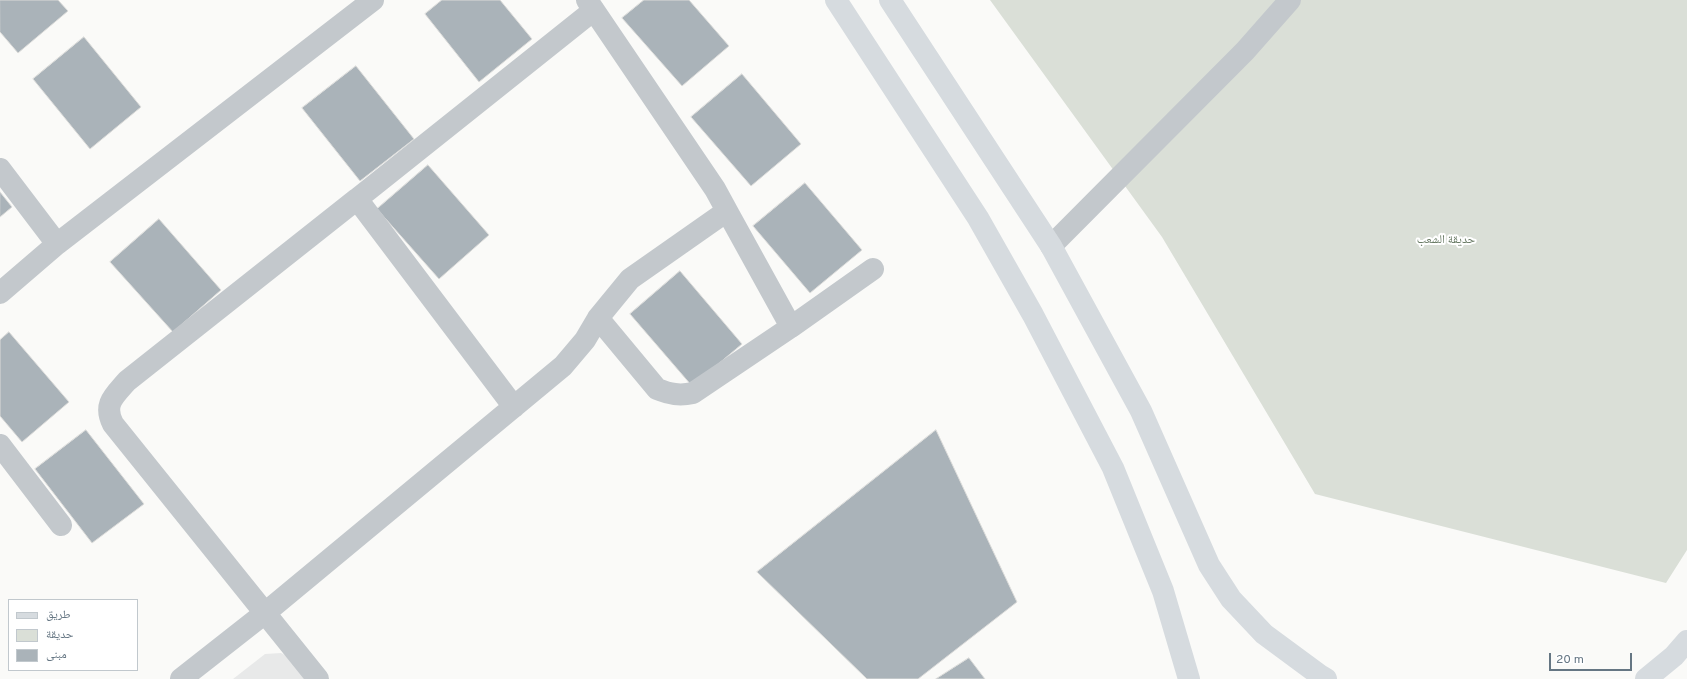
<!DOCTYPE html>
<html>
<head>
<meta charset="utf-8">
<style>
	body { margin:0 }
	#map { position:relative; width:1687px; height:679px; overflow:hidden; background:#fafaf8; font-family:Overpass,"Noto Naskh Arabic",sans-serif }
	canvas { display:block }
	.legend { position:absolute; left:8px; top:599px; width:130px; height:72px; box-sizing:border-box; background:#fff; border:1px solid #c1c8cd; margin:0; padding:5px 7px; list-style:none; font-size:12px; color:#657683 }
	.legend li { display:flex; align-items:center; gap:8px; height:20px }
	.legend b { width:20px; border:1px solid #c1c8cd }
	.scale { position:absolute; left:1549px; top:653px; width:83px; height:18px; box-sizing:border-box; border:2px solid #657683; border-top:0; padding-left:5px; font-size:12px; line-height:14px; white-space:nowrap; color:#657683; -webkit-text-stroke:3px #fff; paint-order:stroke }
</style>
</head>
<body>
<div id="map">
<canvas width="1687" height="679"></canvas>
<ul class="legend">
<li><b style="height:5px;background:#d6dbdf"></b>طريق</li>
<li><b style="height:11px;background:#dadfd7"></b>حديقة</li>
<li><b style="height:11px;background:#aab3b9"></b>مبنى</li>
</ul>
<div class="scale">20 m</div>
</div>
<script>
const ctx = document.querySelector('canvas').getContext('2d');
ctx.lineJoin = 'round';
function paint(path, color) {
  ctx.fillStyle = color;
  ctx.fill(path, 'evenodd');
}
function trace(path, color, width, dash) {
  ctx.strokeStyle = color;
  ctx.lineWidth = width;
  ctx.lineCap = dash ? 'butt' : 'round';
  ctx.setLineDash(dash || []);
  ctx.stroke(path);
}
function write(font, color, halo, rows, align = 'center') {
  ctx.font = font + ' Overpass,"Noto Naskh Arabic",sans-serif';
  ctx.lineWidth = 4;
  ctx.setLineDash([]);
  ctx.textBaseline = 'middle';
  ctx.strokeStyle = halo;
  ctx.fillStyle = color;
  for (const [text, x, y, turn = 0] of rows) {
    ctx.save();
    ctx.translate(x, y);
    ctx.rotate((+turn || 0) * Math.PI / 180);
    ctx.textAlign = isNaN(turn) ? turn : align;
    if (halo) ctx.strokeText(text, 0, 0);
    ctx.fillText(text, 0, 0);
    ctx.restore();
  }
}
paint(new Path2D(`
	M281 653 293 659 309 679H233L265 654Z`), '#e8e9e9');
paint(new Path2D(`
	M990 0H1687V550L1666 583 1315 494 1162 237Z`), '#dadfd7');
const building = new Path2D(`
	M0 0H58L68 11 18 53 0 32Z
	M442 0H500L532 39 479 82 425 14Z
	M644 0H689L729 46 682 86 622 18Z
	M84 37 141 107 90 149 33 79Z
	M356 66 414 139 360 181 302 108Z
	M742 74 801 144 751 186 691 117Z
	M428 165 489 235 439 279 377 209Z
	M805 183 862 250 810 293 753 226Z
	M0 192 12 207 0 217Z
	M159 219 221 290 173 332 110 262Z
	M680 271 742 344 692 386 630 314Z
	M9 332 69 402 22 442 0 416V340Z
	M86 430 144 504 92 543 35 469Z
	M936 430 1017 602 918 679H867L757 572Z
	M969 658 985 679H936Z`);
paint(building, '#aab3b9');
trace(building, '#dcdcda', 1);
trace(new Path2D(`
	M0 169 57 244
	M727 211 791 327
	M1051 246 1245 51 1290 0
	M0 293 57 244 373 0
	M598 318 657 389C670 394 679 396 693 393L791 327 873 269
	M514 407 357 199 594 10
	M0 445 61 525
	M181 679 265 613 563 366 585 340 598 318 630 279 727 211 715 189 587 0
	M318 679 113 424C103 404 114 396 127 381L357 199`), '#c3c8cc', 22);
trace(new Path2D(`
	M836 0 978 218 1033 315 1113 468 1163 591 1189 679
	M890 0 1051 246 1141 411 1209 565 1231 599 1264 634 1321 676 1326 679`), '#d6dbdf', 22);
trace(new Path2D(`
	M1646 679 1674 656 1687 641`), '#d6dbdf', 22);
write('12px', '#687a64', '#fff', [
	["حديقة الشعب",1446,241]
]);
</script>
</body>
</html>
